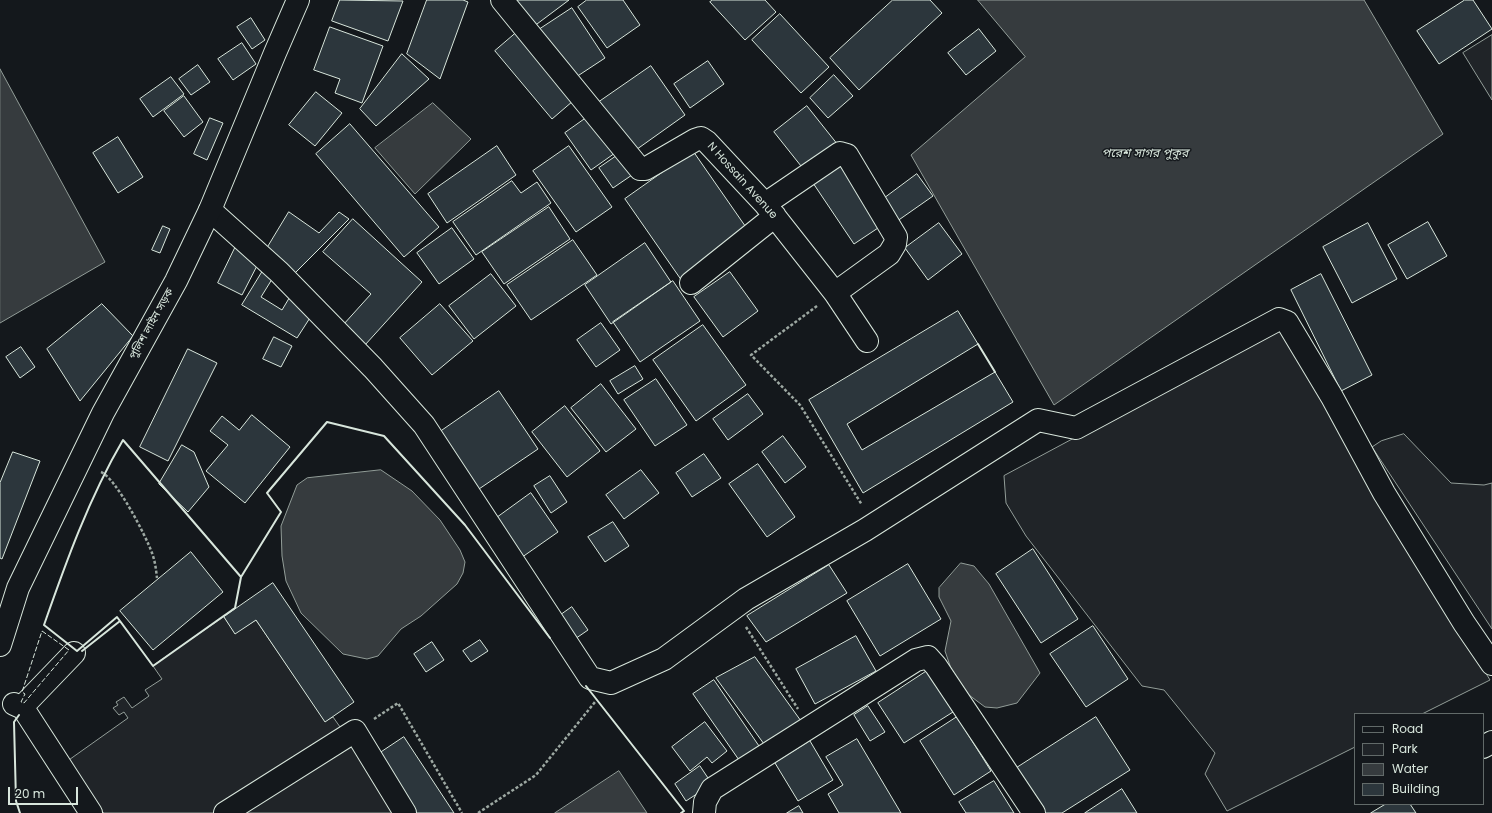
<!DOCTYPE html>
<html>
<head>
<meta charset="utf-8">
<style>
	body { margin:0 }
	#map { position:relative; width:1492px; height:813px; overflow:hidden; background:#14181c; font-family:Poppins,sans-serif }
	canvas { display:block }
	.legend { position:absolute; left:1354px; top:713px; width:130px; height:92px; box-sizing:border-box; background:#14181c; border:1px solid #626a69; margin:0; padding:5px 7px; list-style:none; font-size:12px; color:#d8e6dc }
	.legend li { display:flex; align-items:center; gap:8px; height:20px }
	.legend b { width:20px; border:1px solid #626a69 }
	.scale { position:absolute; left:8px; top:787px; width:70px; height:18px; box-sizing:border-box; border:2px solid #d8e6dc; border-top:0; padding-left:5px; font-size:12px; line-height:14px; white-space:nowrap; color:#d8e6dc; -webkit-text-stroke:3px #14181c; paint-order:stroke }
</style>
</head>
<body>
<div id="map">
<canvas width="1492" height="813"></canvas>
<ul class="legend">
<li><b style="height:5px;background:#14181c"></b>Road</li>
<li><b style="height:11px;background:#202428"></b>Park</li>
<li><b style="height:11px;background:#363b3e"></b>Water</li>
<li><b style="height:11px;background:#2c363c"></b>Building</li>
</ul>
<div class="scale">20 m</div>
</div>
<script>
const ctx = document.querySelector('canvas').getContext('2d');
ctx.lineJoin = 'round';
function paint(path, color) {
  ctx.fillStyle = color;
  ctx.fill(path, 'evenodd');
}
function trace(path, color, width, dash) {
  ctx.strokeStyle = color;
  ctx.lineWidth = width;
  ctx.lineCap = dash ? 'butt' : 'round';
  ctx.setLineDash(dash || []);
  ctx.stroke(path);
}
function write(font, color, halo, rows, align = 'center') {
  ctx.font = font + ' Poppins,"Noto Sans Bengali",sans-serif';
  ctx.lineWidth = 3;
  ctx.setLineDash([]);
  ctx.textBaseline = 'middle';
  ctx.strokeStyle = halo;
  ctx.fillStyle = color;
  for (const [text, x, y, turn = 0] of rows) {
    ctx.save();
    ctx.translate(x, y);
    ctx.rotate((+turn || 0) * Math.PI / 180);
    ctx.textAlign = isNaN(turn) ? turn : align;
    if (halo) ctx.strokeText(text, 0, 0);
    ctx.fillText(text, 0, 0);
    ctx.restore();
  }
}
const green = new Path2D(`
	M1492 35V100L1463 53Z
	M1278 329 1294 348 1380 496 1490 680 1422 714H1355V747L1227 811 1205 774 1215 753 1164 690 1142 686 1026 536 1006 503 1004 476Z
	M1404 434 1451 483 1484 485 1492 483V629L1372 447 1381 441Z
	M224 617 235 633 256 620 325 721 333 717 345 734 219 813H104L94 803 66 762 128 718 124 712 119 715 113 708 118 705 116 702 124 697 132 708 149 696 145 690 162 679 153 666Z
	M351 744 396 813H243Z`);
paint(green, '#202428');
trace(green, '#939e99', 1);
const water = new Path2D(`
	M978 0H1364L1443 134 1054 405 911 155 1025 57Z
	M0 69 105 262 0 323Z
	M433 103 471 139 415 194 375 148Z
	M381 470 412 491 440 520 460 550 465 562 463 573 457 584 421 616 401 629 378 656 367 659 343 654 301 613 286 581 282 556 281 526 297 485 307 478Z
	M961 563 974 566 989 584 1040 673 1017 703 997 708 985 707 957 686 945 651 951 621 939 597V588Z
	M619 771 647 813H555Z`);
paint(water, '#363b3e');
trace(water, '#939e99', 1);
const building = new Path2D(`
	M340 0 403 1 388 41 332 21Z
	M427 0H463L468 2 440 79 407 54Z
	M513 0H569L533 27Z
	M587 0H623L640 25 607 48 578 7Z
	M713 0H765L776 12 745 40 710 2Z
	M893 0H930L942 13 859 90 830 58Z
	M1465 0H1473L1492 29 1439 64 1417 31Z
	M572 8 605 58 570 81 537 31Z
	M780 14 829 67 801 93 752 40Z
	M251 18 265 40 252 49 237 27Z
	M330 27 383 46 362 103 335 93 340 79 314 70Z
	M979 29 996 51 966 75 948 53Z
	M516 33 573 101 552 119 495 51Z
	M242 43 256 64 233 80 218 59Z
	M402 54 429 79 376 126 360 109Z
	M708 61 724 84 690 108 674 84Z
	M198 65 210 82 191 95 179 79Z
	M651 66 685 115 633 152 599 102Z
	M834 75 853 96 828 118 810 98Z
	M171 77 184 94 153 117 140 99Z
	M316 92 342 113 315 146 289 125Z
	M184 96 203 122 184 137 164 111Z
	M807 106 838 145 805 171 774 132Z
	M589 116 615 153 591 170 565 133Z
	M210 118 223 123 207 160 194 154Z
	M350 124 439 227 404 257 316 154Z
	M118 137 143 177 118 193 93 153Z
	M497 146 516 175 447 223 428 194Z
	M569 146 612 207 576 232 533 171Z
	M693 151 750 233 682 281 625 199Z
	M618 155 632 175 613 188 599 168Z
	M837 161 881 226 854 244 811 180Z
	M917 174 933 196 893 224 878 203Z
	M512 181 521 193 537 182 551 203 476 255 453 222Z
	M549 207 570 239 504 284 482 252Z
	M289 212 319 233 339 212 349 219 294 274 263 255Z
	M353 219 422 282 365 345 343 325 371 294 323 252Z
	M1428 222 1447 256 1407 279 1388 245Z
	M939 223 962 254 928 280 905 248Z
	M1368 223 1397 279 1352 303 1323 247Z
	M163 226 170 229 160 253 152 250Z
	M452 228 474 259 439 284 417 253Z
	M573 240 597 275 531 320 507 285Z
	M645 243 671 282 611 324 585 285Z
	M236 246 261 258 242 295 218 283Z
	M264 269 274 276 261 297 282 310 291 295 315 310 297 338 242 305Z
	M730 272 758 311 723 337 694 297Z
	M491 274 516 306 474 339 449 306Z
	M1321 274 1372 375 1341 391 1291 290Z
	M673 281 700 321 640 362 613 322Z
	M102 304 133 336 80 401 47 349Z
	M440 304 473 341 432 375 400 338Z
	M958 311 978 344 847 424 862 450 995 372 1013 402 863 493 809 400Z
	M601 323 620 350 596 367 577 340Z
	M703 325 746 385 696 421 653 360Z
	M274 337 292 346 281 367 263 359Z
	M21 347 35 367 20 378 6 357Z
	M188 349 217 363 168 461 140 447Z
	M635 366 643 379 618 394 610 381Z
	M656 379 687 425 655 446 624 400Z
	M601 384 636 429 606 452 571 408Z
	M499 391 538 449 476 491 437 434Z
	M748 394 763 414 728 440 713 419Z
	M565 406 600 451 567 477 532 432Z
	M252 415 290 447 245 503 206 471 228 445 210 431 222 416 239 430Z
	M783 436 806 467 785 483 762 452Z
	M182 445 194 452 209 487 188 512 159 484Z
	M13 452 40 461 2 559 0 558V483Z
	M704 454 721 478 692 497 676 473Z
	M758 464 795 517 767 537 729 484Z
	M641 470 659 493 624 519 606 495Z
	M550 476 567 502 551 513 534 486Z
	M531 493 558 532 518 560 491 522Z
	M613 522 629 546 605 562 588 537Z
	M1033 549 1078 619 1041 643 996 574Z
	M191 552 223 592 153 650 120 611Z
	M908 564 941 619 880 656 847 601Z
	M829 565 847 593 766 642 747 616Z
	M273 583 354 702 325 722 256 620 235 634 224 617Z
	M572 607 588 630 572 641 555 619Z
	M1093 626 1128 679 1086 707 1050 654Z
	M856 636 876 671 815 704 796 669Z
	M480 640 488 651 471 662 463 651Z
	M432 642 444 660 426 672 414 654Z
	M755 657 801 721 764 744 716 678Z
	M927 671 953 712 904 743 878 703Z
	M714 680 759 746 739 760 693 694Z
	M868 706 885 732 870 741 854 715Z
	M957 717 991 771 954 795 920 741Z
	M1096 717 1130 770 1062 813H1043L1015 769Z
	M705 722 727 751 712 763 707 757 690 771 672 747Z
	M404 737 454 813H414L377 755Z
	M857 739 901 813H839L828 794 843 785 826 757Z
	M810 741 833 780 798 801 775 763Z
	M700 766 712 784 686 801 675 784Z
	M994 781 1014 813H966L959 802Z
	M1122 789 1137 813H1085Z
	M1386 804H1410L1416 813H1371Z
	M799 806 803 813H787Z`);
paint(building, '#2c363c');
trace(building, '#d8e6dc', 1);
const minor = new Path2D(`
	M502 0 640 169H645L695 140 701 138 707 142 765 204 835 293 867 341
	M765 204 840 153 847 155 896 237 895 244 889 254 835 293
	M210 210 279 272 373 368 424 425 590 678 611 683 664 659 746 599 865 530 1038 420 1076 428 1279 319 1287 322 1332 397 1384 493 1464 623 1492 664
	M691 283 775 216
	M14 704 23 708 91 813
	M22 707 74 653
	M1483 747 1492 742
	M225 813 355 731 405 813
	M704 813 705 802 712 789 916 660 928 657 936 666 1034 813`);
const major = new Path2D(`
	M0 645 18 588 103 413 176 281 210 210 275 53 298 0`);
trace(minor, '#d8e6dc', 24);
trace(major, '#d8e6dc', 24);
trace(new Path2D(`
	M817 306 751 355 800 405 862 505
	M101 472C116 478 146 536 152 553 155 561 156 569 157 578
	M746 627 798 709
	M374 719 398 703 462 813
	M478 813 536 775 595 702`), '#9da8a2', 2.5, [3, 2]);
trace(minor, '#14181c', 22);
trace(major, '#14181c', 22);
trace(new Path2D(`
	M42 631 69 650 24 703 21 702 25 694 22 692Z`), '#d8e6dc', 1, [5, 2]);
trace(new Path2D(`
	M978 344 995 372
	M123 440 241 577 235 608 153 666 117 617 77 651 44 625C66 562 89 498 123 440Z
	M232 610 235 608 241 577 281 512 267 493 327 422 384 436 465 525 550 638
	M82 651 120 621 153 666 225 615
	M586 686 684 811 681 813
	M19 715 14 722 16 801 20 813`), '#d8e6dc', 2);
write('11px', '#d8e6dc', '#14181c', [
	["N Hossain Avenue",742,181,48],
	["পুলিশ লাইন সড়ক",152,324,-61]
]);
write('italic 12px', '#d8e6dc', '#14181c', [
	["পরেশ সাগর পুকুর",1145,154]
]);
</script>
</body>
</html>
